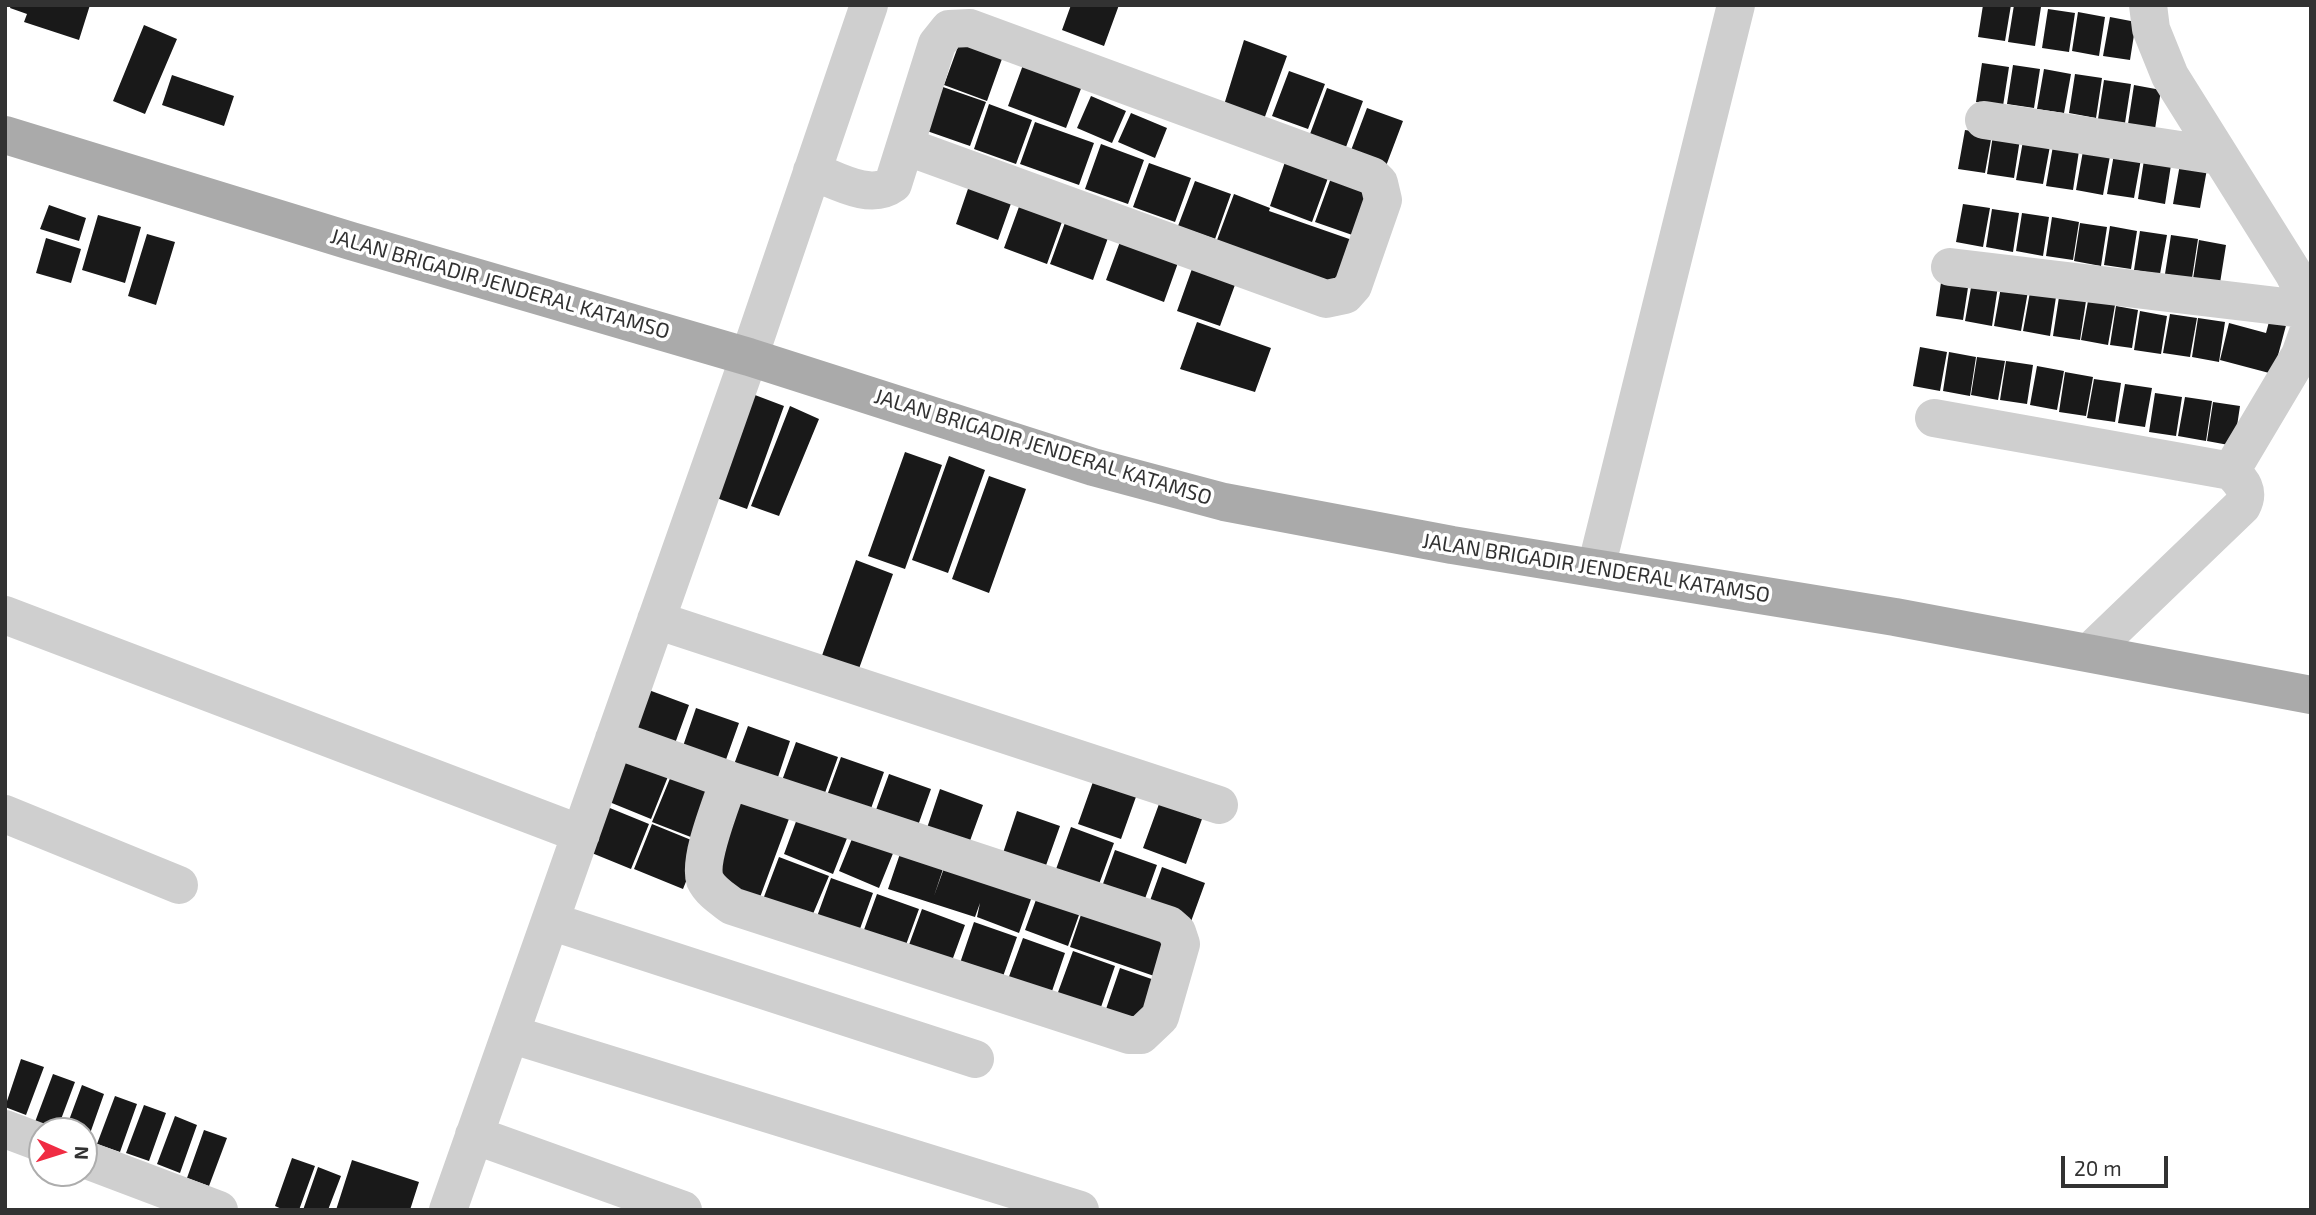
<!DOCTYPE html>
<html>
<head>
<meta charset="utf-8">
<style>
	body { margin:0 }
	#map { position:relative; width:2316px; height:1215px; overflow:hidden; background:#fff; font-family:"Exo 2",sans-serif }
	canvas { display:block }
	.frame { position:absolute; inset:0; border:7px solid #323232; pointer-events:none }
	.north { position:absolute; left:28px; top:1117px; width:70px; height:70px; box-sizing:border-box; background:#fff; border:2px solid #adadad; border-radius:50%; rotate:93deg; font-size:19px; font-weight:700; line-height:28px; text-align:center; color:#323232 }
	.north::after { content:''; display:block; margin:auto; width:24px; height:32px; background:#f02c43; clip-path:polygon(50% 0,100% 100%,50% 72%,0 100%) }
	.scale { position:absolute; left:2061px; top:1156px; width:107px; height:32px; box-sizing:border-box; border:4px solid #323232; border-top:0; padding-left:9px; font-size:21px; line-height:24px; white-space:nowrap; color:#323232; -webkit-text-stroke:5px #fff; paint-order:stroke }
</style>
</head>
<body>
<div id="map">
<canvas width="2316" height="1215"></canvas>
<div class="frame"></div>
<div class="north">N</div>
<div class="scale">20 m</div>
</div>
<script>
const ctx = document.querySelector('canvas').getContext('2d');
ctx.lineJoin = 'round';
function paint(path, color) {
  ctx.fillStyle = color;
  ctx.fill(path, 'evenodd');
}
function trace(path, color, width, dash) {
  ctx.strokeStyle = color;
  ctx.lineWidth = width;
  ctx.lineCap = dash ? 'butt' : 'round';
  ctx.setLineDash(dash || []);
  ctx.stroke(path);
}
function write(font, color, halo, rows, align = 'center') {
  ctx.font = font + ' "Exo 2",sans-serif';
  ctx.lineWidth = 7;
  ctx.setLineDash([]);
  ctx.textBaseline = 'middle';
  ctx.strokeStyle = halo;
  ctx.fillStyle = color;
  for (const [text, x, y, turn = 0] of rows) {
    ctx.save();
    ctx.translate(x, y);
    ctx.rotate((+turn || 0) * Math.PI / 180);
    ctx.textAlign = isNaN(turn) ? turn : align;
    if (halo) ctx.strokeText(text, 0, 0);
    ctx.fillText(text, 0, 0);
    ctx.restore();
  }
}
paint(new Path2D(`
	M11 5H90L79 40 24 22 27 14 10 8Z
	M1071 5H1119L1104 46 1062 30Z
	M1983 5H2011L2005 41 1978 37Z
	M2014 5 2041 7 2035 46 2008 42Z
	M2048 9 2075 13 2069 52 2042 48Z
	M2078 12 2105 17 2099 56 2072 51Z
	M2110 17 2136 22 2130 60 2103 56Z
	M144 25 177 39 145 114 113 101Z
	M1244 40 1287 56 1263 122 1224 105Z
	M960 41 1003 56 987 101 944 85Z
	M1982 63 2009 67 2003 106 1976 102Z
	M1023 65 1082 86 1066 128 1008 106Z
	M2013 65 2040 69 2034 108 2007 104Z
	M2044 69 2071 74 2064 113 2037 109Z
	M1289 71 1325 84 1308 129 1272 116Z
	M2075 74 2102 78 2096 118 2069 113Z
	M172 75 234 96 224 126 162 105Z
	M2104 80 2131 84 2125 123 2098 119Z
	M2134 85 2161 90 2155 129 2128 124Z
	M943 87 986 102 970 146 927 131Z
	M1327 88 1363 101 1346 147 1310 134Z
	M1091 96 1126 111 1112 143 1077 128Z
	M989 104 1032 120 1016 164 974 149Z
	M1367 108 1403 121 1386 166 1350 153Z
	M1131 113 1167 128 1155 158 1118 142Z
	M1035 122 1094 143 1079 185 1020 164Z
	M1965 130 1992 134 1985 173 1958 169Z
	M1993 135 2020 139 2014 178 1987 174Z
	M2023 141 2050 146 2043 184 2016 180Z
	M1101 144 1144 160 1128 204 1085 189Z
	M2053 146 2079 151 2073 190 2046 186Z
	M2083 151 2110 156 2103 195 2076 190Z
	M2114 154 2141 159 2134 198 2107 194Z
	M2144 160 2171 165 2165 204 2138 199Z
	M1285 162 1328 178 1312 222 1270 206Z
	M1149 163 1191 178 1175 222 1133 207Z
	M2180 164 2207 169 2200 208 2173 204Z
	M1331 178 1374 193 1358 237 1315 222Z
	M971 180 1014 195 998 240 956 224Z
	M1195 181 1231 194 1215 239 1178 226Z
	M1234 194 1270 208 1269 211 1355 241 1340 286 1217 240Z
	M1020 204 1063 219 1047 264 1004 248Z
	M1963 204 1990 208 1983 247 1956 242Z
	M49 205 86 218 79 241 40 229Z
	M1992 209 2019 213 2013 252 1986 247Z
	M2022 213 2049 217 2043 256 2016 251Z
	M98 215 141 227 125 283 82 270Z
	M2052 217 2079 222 2073 260 2046 256Z
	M1066 220 1109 235 1093 280 1050 264Z
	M2080 223 2107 227 2101 266 2074 261Z
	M2110 226 2137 231 2131 269 2104 265Z
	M2140 231 2167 235 2160 274 2134 270Z
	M147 234 175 242 156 305 128 296Z
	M2171 235 2198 239 2192 278 2165 274Z
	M46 238 81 249 71 283 36 273Z
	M1121 239 1179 260 1164 302 1106 280Z
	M2199 240 2226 245 2220 283 2193 279Z
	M1193 266 1236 282 1220 326 1177 311Z
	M1942 276 1969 281 1963 320 1936 316Z
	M1972 282 1998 286 1992 326 1965 321Z
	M2001 287 2028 291 2021 331 1994 326Z
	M2030 292 2056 297 2050 336 2023 331Z
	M2059 297 2086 301 2080 340 2053 336Z
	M2088 301 2115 305 2108 345 2081 340Z
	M2116 306 2138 310 2132 348 2110 345Z
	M2140 311 2167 316 2161 354 2134 350Z
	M2170 314 2197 318 2190 357 2163 353Z
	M2198 318 2225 322 2219 362 2192 357Z
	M2270 318H2288L2273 374 2220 360 2229 323 2266 333Z
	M1197 322 1271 348 1255 392 1180 369Z
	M1920 347 1947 352 1940 391 1913 386Z
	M1949 352 1976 357 1970 396 1943 391Z
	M1977 357 2005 361 1998 400 1971 395Z
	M2006 361 2033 365 2027 404 2000 400Z
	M2037 366 2064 371 2057 410 2030 405Z
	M2065 372 2093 377 2086 416 2059 412Z
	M2094 379 2121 383 2115 422 2087 418Z
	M2125 384 2152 388 2145 427 2118 423Z
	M747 392 784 406 747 509 711 496Z
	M2155 393 2182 397 2176 436 2149 432Z
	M2185 397 2212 401 2206 441 2178 436Z
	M2213 402 2240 406 2234 446 2207 441Z
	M790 406 819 419 779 516 751 506Z
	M905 452 942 465 905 569 868 556Z
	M949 456 985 470 948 573 912 560Z
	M989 476 1026 489 989 593 952 579Z
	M856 560 893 574 856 677 819 664Z
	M646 689 689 705 673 749 630 734Z
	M696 708 739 723 723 768 681 752Z
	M748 726 790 741 775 786 732 770Z
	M796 742 838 757 822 801 780 786Z
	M620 754 669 774 651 819 602 799Z
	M841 757 884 772 868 817 825 801Z
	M889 774 931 789 915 834 873 818Z
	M671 776 719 796 701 841 652 822Z
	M1094 779 1137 794 1121 839 1078 824Z
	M743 788 793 808 759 900 710 880Z
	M940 789 983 805 967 849 925 834Z
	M600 804 649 824 631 869 582 849Z
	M1159 804 1202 819 1186 864 1143 848Z
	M801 808 851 828 833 874 784 854Z
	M1017 811 1060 826 1044 871 1002 856Z
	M652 824 701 844 683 889 634 869Z
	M1071 827 1114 843 1098 887 1055 872Z
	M856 829 896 846 879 888 839 871Z
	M903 845 946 860 934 896 948 857 1035 888 1019 933 977 917 980 903 975 917 888 889Z
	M1115 850 1157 865 1141 910 1099 895Z
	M779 857 829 876 810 921 762 902Z
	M1162 867 1205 883 1189 927 1146 912Z
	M831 878 873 893 857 937 815 922Z
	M1041 886 1084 901 1068 946 1025 930Z
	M877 894 919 909 903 953 861 938Z
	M1085 903 1173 932 1157 977 1070 947Z
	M922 909 965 925 949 969 906 953Z
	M974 922 1017 937 1001 982 959 966Z
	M1023 938 1065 953 1050 997 1007 982Z
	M1073 951 1115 966 1100 1010 1057 995Z
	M1120 968 1163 983 1147 1027 1105 1012Z
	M21 1059 44 1067 26 1115 5 1107Z
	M53 1074 75 1082 57 1130 35 1122Z
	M82 1085 104 1094 87 1142 84 1141V1131H65Z
	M115 1096 137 1104 120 1152 97 1144Z
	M144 1105 166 1113 149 1161 126 1153Z
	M175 1116 197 1125 180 1173 157 1164Z
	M204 1130 227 1138 209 1186 187 1178Z
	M292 1158 315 1166 299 1210H284L275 1206Z
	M352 1160 419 1182 410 1210H336Z
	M318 1167 341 1176 328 1210H303Z`), '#191919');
trace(new Path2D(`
	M2148 5 2151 29 2170 76 2294 274 2311 307
	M1984 120 2219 156
	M812 171C836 180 870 201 893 184L937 44 949 29 970 28 1372 176 1379 183 1383 200 1353 286 1345 295 1326 299 905 146
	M1950 267 2311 310
	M1934 418 2231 471C2242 482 2250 491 2242 506L2090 652
	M2231 471 2300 355 2311 324
	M1596 568 1736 5
	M5 615 581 834
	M656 620 1219 805
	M614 739 729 780
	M729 780 1169 925 1177 932 1181 944 1160 1017 1141 1035H1129L732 906C723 899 710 891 705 880 698 859 722 802 729 780Z
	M5 814 179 885
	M550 921 975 1059
	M510 1034 1080 1210
	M5 1129 42 1143
	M474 1135 683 1210
	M84 1159 219 1210
	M448 1210 749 357 869 5`), '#cfcfcf', 38);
trace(new Path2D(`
	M5 135 351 241 749 357 1093 467 1224 502 1452 545 1895 617 2311 695`), '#aaa', 38);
write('21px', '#323232', '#fff', [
	["JALAN BRIGADIR JENDERAL KATAMSO",500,284,16],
	["JALAN BRIGADIR JENDERAL KATAMSO",1043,447,17],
	["JALAN BRIGADIR JENDERAL KATAMSO",1596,568,9]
]);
</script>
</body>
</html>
